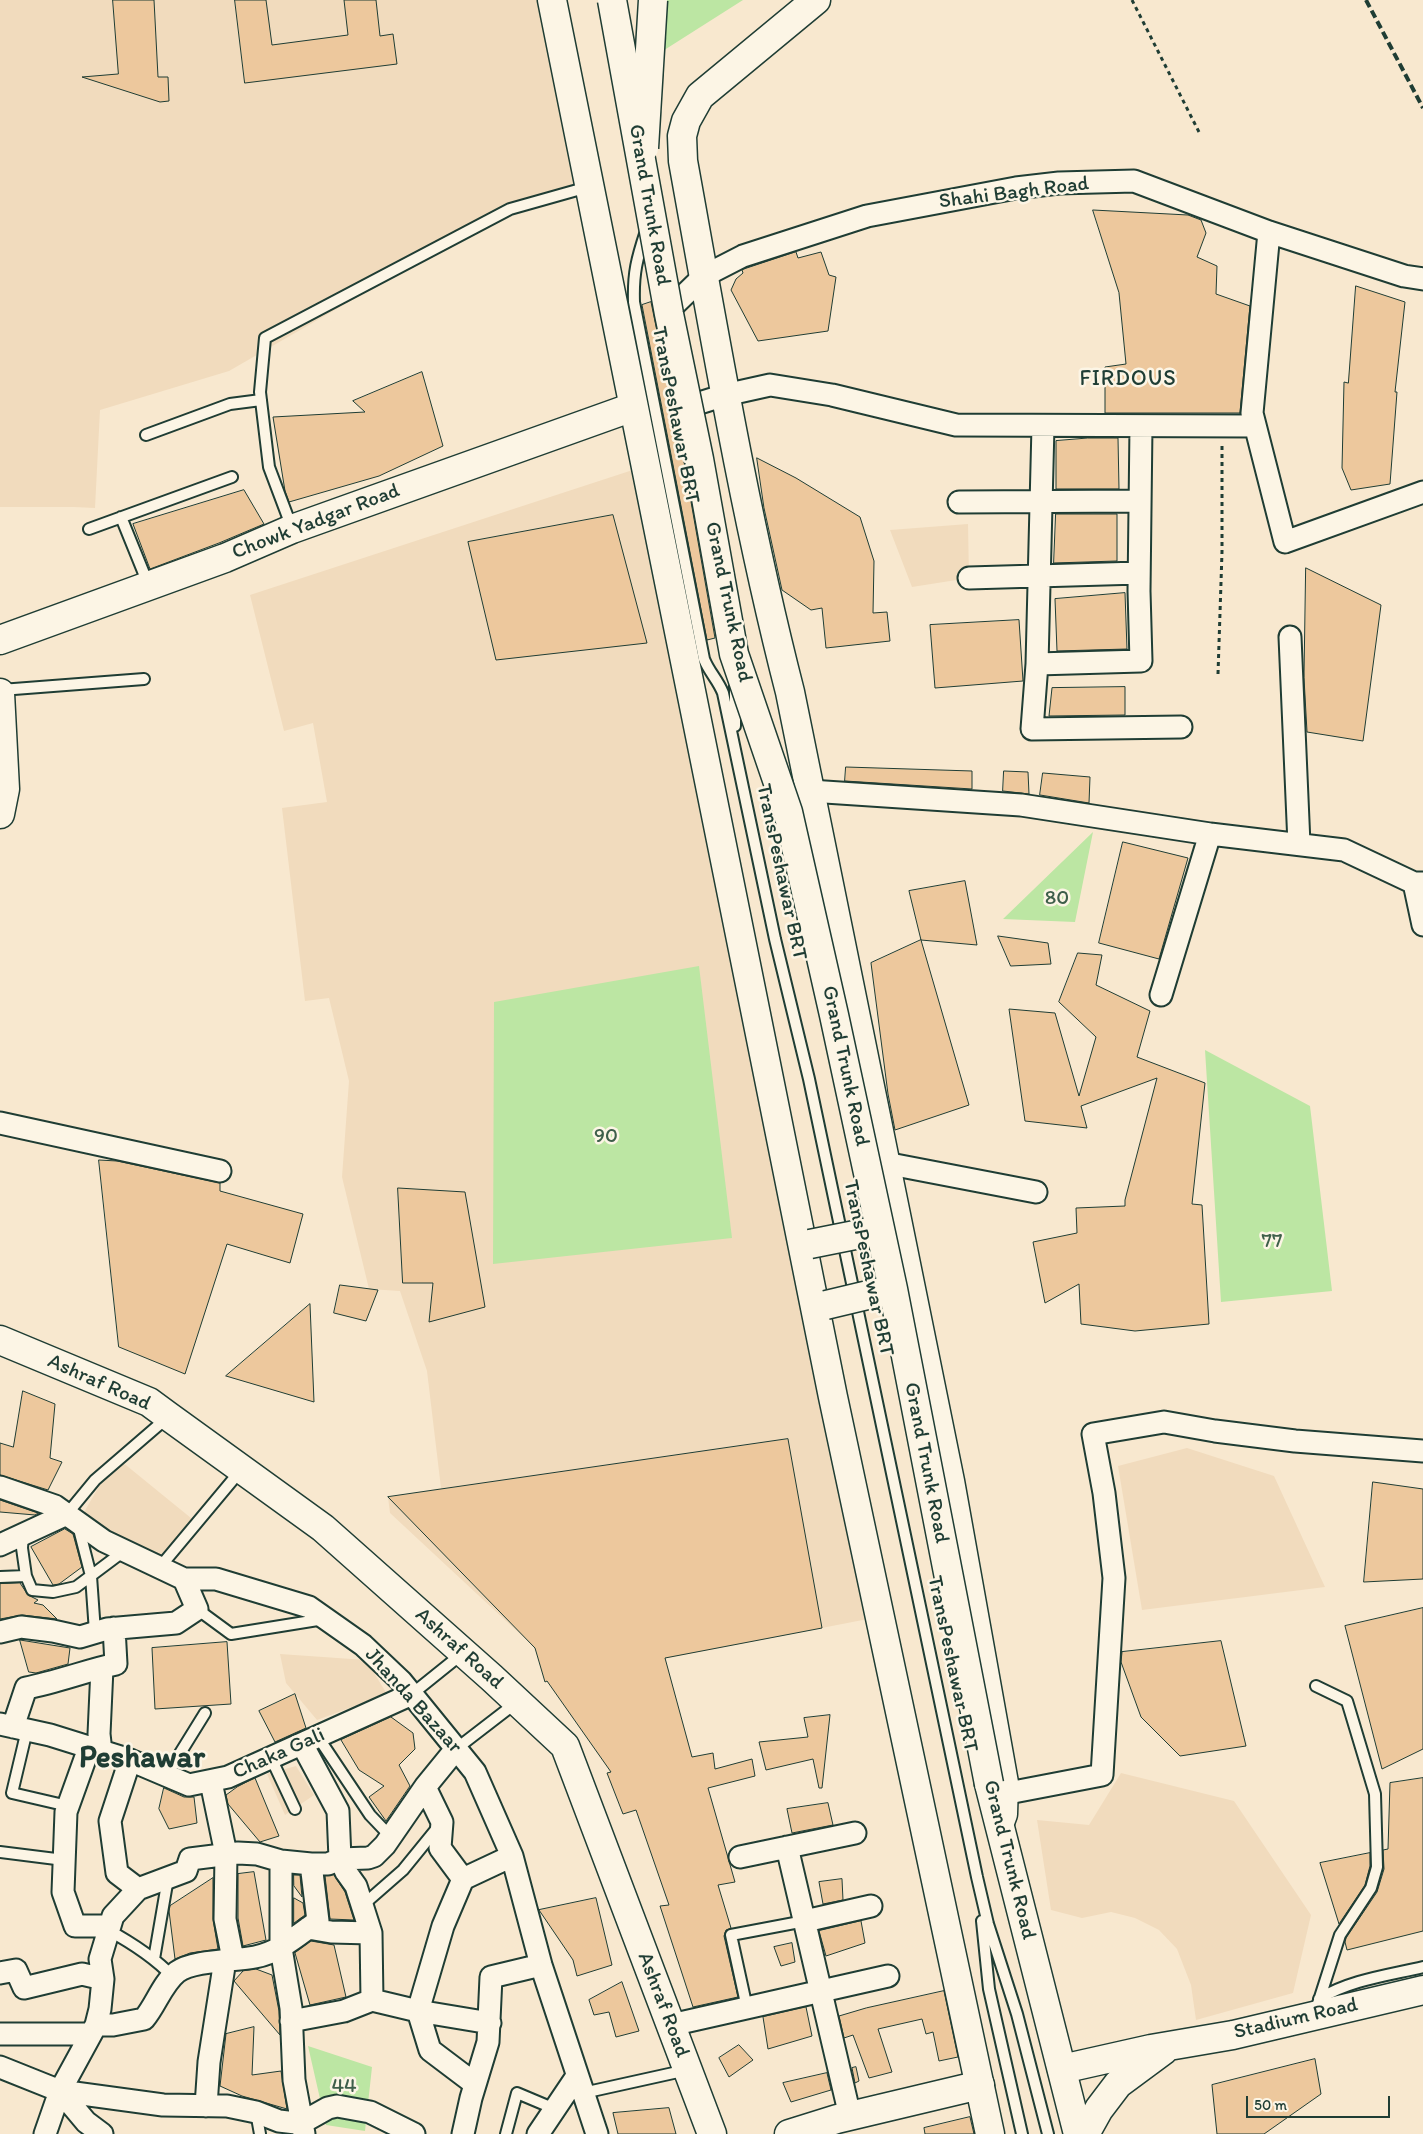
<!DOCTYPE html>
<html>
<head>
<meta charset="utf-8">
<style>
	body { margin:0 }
	#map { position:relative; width:1423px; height:2134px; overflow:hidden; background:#f8e8cf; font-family:Itim,sans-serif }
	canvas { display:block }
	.scale { position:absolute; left:1246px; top:2096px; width:144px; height:22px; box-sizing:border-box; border:2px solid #1f3d34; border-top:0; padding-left:6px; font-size:15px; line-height:18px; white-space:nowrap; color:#1f3d34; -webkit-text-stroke:4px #fcf5e5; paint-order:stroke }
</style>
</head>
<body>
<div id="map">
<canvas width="1423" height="2134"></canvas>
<div class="scale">50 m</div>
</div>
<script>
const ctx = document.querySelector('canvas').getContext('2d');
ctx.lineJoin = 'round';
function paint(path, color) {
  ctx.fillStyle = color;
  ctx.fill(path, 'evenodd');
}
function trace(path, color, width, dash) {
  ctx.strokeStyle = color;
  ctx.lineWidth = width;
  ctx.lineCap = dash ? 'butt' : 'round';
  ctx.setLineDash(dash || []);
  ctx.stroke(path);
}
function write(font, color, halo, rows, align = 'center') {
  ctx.font = font + ' Itim,sans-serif';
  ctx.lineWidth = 5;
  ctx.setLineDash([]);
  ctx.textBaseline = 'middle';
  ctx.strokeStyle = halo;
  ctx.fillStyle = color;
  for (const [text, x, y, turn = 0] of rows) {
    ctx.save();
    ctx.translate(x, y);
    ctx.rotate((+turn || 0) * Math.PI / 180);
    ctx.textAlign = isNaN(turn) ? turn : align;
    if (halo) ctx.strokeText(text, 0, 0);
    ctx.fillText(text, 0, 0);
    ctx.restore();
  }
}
paint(new Path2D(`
	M0 0H558L589 187 510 209 229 371 100 410 95 508 74 507H0Z
	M645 466 878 1617 545 1682 535 1648 390 1513 388 1497 441 1488 427 1371 400 1291 369 1289 342 1177 349 1081 329 998 305 1001 282 808 327 802 313 723 284 731 250 595Z
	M968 524 969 578 912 587 890 530Z
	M1187 1448 1274 1476 1325 1587 1142 1610 1118 1466Z
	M116 1457 202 1527 160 1574 83 1514Z
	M280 1654 366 1660 387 1694 317 1720 286 1683Z
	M296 1766 314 1795 285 1815 267 1774Z
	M1121 1773 1234 1801 1311 1915 1293 1993 1196 2020 1191 1985 1177 1949 1159 1930 1135 1918 1111 1912 1082 1918 1051 1910 1037 1820 1089 1825Z`), '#f1dbbd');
paint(new Path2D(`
	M656 0H743L658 54Z
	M1093 832 1075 922 1003 919Z
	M699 966 732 1238 493 1264 494 1002Z
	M1205 1050 1310 1106 1332 1291 1221 1302Z
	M308 2046 372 2067 365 2131 326 2125Z`), '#bce6a3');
const building = new Path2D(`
	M113 0H154L158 77H168L169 101 160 102 82 77 118 74Z
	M235 0H266L272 45 348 35 344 0H376L380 36 393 34 397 64 245 83Z
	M1093 210 1188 215 1201 220 1206 233 1197 257 1217 266 1216 294 1250 306 1240 413H1105V367L1126 364 1119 293Z
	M796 252 798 258 821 252 829 275 836 277 828 331 758 341 731 290 736 279 743 273 742 270Z
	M1356 286 1405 302 1395 392H1397L1390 484 1351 490 1342 468 1344 382 1348 383Z
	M651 302 684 462 715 638 707 640 642 305Z
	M422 372 443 446 379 476 289 502 285 491 273 417 365 412 353 401Z
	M1088 438H1118L1119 489H1056V441Z
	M757 458 796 478 860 517 874 561 873 613 887 612 890 641 826 648 822 608 811 610 782 590 764 508Z
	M244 490 264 524 219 543 150 569 133 524Z
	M1056 514H1117V561L1054 563Z
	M613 515 647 643 496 660 468 542Z
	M1306 568 1381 605 1363 741 1307 732 1304 678Z
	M1125 593 1127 649 1057 651 1055 599Z
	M1019 620 1023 681 935 688 930 625Z
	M1125 687V715L1049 716 1052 688Z
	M846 767 972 771V789L845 781Z
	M1004 771 1028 772 1029 794 1003 791Z
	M1043 773 1090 777 1089 803 1040 795Z
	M1123 842 1188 858 1159 959 1099 943Z
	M965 881 977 945 921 940 909 891Z
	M998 936 1048 943 1051 964 1011 966Z
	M921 940 969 1105 895 1130 888 1094 871 963Z
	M1078 953 1102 955 1096 985 1150 1011 1137 1057 1205 1083 1192 1204 1202 1205 1209 1324 1135 1331 1081 1324 1079 1284 1045 1303 1033 1242 1077 1233 1076 1208 1125 1206V1200L1157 1078 1081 1106 1087 1128 1025 1121 1009 1009 1055 1013 1079 1096 1096 1037 1059 1002Z
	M99 1160 117 1161 220 1183V1191L303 1214 290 1263 227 1244 185 1374 119 1347Z
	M398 1188 465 1192 485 1307 429 1322 433 1283H403Z
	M340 1285 378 1290 366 1321 334 1313Z
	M310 1304 314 1402 226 1376Z
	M23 1391 55 1404 50 1458 62 1462 48 1490 0 1475V1443L13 1447Z
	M788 1439 822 1628 665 1658 692 1757 713 1753 715 1769 752 1759 755 1776 708 1788 735 1882 718 1885 731 1928 726 1930 724 1936 738 1997 693 2007 660 1906 669 1905 636 1810 623 1814 607 1773 611 1772 547 1681 545 1682 535 1648 388 1497Z
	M1373 1482 1423 1489V1579L1364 1582Z
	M0 1500 38 1513 35 1515 0 1512Z
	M65 1529 73 1534 82 1567 59 1584 53 1585 31 1547Z
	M20 1583 28 1595 38 1600 34 1603 43 1605 57 1619 22 1615 0 1619V1584Z
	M1423 1608V1749L1382 1769 1345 1626Z
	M20 1640 70 1648 68 1664 36 1673 29 1672Z
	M1221 1641 1246 1746 1180 1756 1141 1717 1121 1662 1122 1652Z
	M227 1642 231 1704 155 1709 152 1648Z
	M295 1694 306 1728 275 1742 259 1711Z
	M830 1715 822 1788H819L813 1759 766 1770 759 1742 808 1737 804 1718Z
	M391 1717 413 1733 415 1749 399 1765 410 1786 386 1821 369 1797 384 1786 359 1770 341 1740Z
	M255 1778 279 1836 260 1842 228 1804 226 1795 237 1787Z
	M1423 1778V1931L1347 1950 1345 1942 1346 1938 1377 1892 1384 1869 1383 1850 1388 1849 1390 1783Z
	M164 1788 184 1797H194L197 1823 169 1829 159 1809Z
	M828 1803 833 1825 792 1833 787 1809Z
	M1370 1853V1866L1365 1885 1339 1924 1320 1863Z
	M254 1872 266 1940 243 1946 238 1918V1874Z
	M294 1875H300L302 1897 294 1886Z
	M334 1875 345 1892 354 1920 330 1919 325 1876Z
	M213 1878V1919L218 1949 190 1953 175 1959 169 1911 170 1906Z
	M842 1879 843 1900 823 1904 819 1882Z
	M294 1898 303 1903 305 1915 294 1923Z
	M596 1898 612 1965 577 1976 573 1960 539 1910Z
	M861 1921 865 1943 826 1956 819 1931Z
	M311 1941 334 1945 346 1997 310 2005 295 1953Z
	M792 1943 795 1962 781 1966 774 1947Z
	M256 1969 272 1975 279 2011 280 2035 234 1981 243 1971Z
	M622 1982 639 2031 616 2037 609 2012 594 2015 589 2000Z
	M944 1991 958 2057 939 2061 933 2032 926 2034 922 2019 878 2029 892 2072 869 2078 853 2035 844 2038 839 2016 866 2008Z
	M806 2007 812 2036 768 2049 763 2017Z
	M254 2027 252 2075 281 2071 287 2109 242 2096 220 2086 226 2034Z
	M739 2045 753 2060 729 2077 719 2058Z
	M1315 2059 1321 2094 1264 2134H1217L1212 2085Z
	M856 2067 859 2081 855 2083 852 2068Z
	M827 2073 831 2090 791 2102 783 2083Z
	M669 2108 676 2134H618L613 2113Z
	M970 2117 974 2134H925L924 2128Z`);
paint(building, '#edc89d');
trace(building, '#1f3d34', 1);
const lane = new Path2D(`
	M646 231C637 258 633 273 634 302L704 659C709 672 718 680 723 693L775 939 809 1079 977 1877 988 1924 1017 2014 1048 2134
	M146 435 230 404 261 400
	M121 517 149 586
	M292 528 269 467 260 392 265 338 510 209 588 187
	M89 529 232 477
	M735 686V726
	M1 690 144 679
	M67 1514 95 1480 168 1417
	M78 1525 91 1576 95 1632
	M23 1535 22 1548 26 1576
	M160 1567 241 1470
	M0 1577 26 1576 32 1590 53 1592 76 1587 124 1551
	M197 1609 231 1634 324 1619
	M412 1694 463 1653
	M27 1730 12 1793 68 1806
	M318 1737 370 1815 391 1837
	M456 1749 517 1702
	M271 1758 295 1809
	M166 1776 205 1713
	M0 1852 64 1860
	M363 1905 403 1870 438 1827
	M982 1921 989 1989 1022 2134
	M108 1930C132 1943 154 1957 173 1977
	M154 1959 168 1878
	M1319 1999C1349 1980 1389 1975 1423 1967
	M747 2008 731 1935 805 1921
	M1315 2013 1340 1935 1371 1888 1377 1867 1375 1794 1347 1701 1316 1686
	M583 2093 687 2070
	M256 2112 260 2134
	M506 2134 517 2093 555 2109`);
const street = new Path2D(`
	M1269 232 1252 413 1285 542 1423 492
	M674 305 704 276 743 256 867 216 1016 188 1059 183 1134 181 1269 232 1404 276 1423 279
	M693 405 725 395 770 385 832 395 956 425 1255 426
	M1043 426 1037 664 1032 729 1181 727
	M959 502 1140 501
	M969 578 1139 573
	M1290 637 1299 844
	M1037 664 1141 661 1139 591 1141 426
	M810 791 1021 805 1210 834 1344 850 1414 883H1423
	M1414 883 1423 925
	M1161 995 1210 834
	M0 1123 220 1171
	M885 1163 1036 1192
	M0 1487 55 1506 104 1541 184 1579H216L309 1607 363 1645 401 1681 475 1772 512 1856 541 1965 597 2134
	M0 1545 67 1514
	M0 1632 21 1627 53 1631 80 1637 107 1629 176 1623 197 1609 184 1579
	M0 1724 50 1735 130 1760 189 1785 228 1777 412 1694
	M13 1727 26 1688C57 1682 85 1671 116 1664L114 1628
	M302 1744 338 1811 340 1859 346 1872 356 1886 371 1933 372 2000
	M89 1748 66 1812 63 1892 75 1926H110
	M456 1749 425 1787 442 1822 440 1848 463 1879
	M101 1752 99 1734 102 1668
	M130 1760 110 1821 117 1873 138 1889
	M211 1782 226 1854 225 1919 233 1959
	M1003 1794 1102 1775 1114 1578 1104 1493 1093 1434 1164 1422 1215 1431 1295 1441 1423 1451
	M787 1847 850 2116
	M740 1857 855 1833
	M281 1861V1948L291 2008 294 2080 304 2134
	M805 1921 871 1906
	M308 1928 331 1932 371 1933
	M0 1973 16 1970 24 1988 82 1974 103 1979
	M291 2021 344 2011 372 2000 418 2011 430 2050 475 2084
	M490 2023 418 2011 443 1926 463 1879 512 1856
	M96 2025H113L144 2019C156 2005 162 1984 177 1972 193 1960 235 1961 255 1957 280 1952 298 1935 318 1921L311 1864
	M671 2025 888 1976
	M0 2034H91
	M0 2067 60 2091 163 2105 227 2106 256 2112 279 2121 296 2123 303 2122 328 2108 337 2106 370 2112 414 2134
	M60 2091 86 2122 102 2134
	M206 2106 209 2062 225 1960
	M45 2134 60 2091 96 2025 100 2009 103 1979 100 1959 113 1916 138 1889 186 1871 190 1859 238 1853 257 1854 281 1861 311 1864H328L340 1859 368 1858 374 1856 385 1845 425 1787
	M463 2134 471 2098 488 2042 491 1977 541 1965
	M538 2134 577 2076`);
const secondary = new Path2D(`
	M816 0 700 96 686 121 682 136 683 161C715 338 745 517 790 692L950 1481 1004 1783 1003 1814 1000 1822
	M0 640 225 558 292 529 633 407
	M0 693 5 789 0 814
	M0 1340 149 1402 168 1416 323 1528 492 1678 565 1746 712 2134
	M1062 2069 1151 2049 1233 2035 1423 1990
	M789 2134 837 2119 980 2085
	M1085 2134 1099 2109 1118 2084 1164 2050`);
const highway = new Path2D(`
	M552 0 833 1397 990 2134
	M989 1784 1078 2134`);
trace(lane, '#1f3d34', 14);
trace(street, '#1f3d34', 25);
trace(secondary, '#1f3d34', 31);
trace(highway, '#1f3d34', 31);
trace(new Path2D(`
	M1132 0 1200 134
	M1218 674 1222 552V444`), '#1f3d34', 3, [4, 4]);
trace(lane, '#fcf5e5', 10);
trace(street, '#fcf5e5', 21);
trace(secondary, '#fcf5e5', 28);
trace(highway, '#fcf5e5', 28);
trace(new Path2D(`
	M1366 0 1423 108`), '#1f3d34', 4, [8, 4]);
const secondaryBridge = new Path2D(`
	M644 148 653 0`);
const highwayBridge = new Path2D(`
	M612 0 669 314 699 459 734 654 788 812 834 1015 893 1289 989 1784
	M810 1244 880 1230
	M826 1305 893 1289`);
trace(secondaryBridge, '#1f3d34', 31, []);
trace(highwayBridge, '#1f3d34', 31, []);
trace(secondaryBridge, '#fcf5e5', 28);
trace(highwayBridge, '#fcf5e5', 28);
write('21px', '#1f3d34', '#fcf5e5', [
	["Shahi Bagh Road",1014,193,-7],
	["Grand Trunk Road",649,205,80],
	["TransPeshawar BRT",675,415,79],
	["Chowk Yadgar Road",316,522,-21],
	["Grand Trunk Road",728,602,78],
	["TransPeshawar BRT",781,872,78],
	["Grand Trunk Road",845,1066,78],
	["TransPeshawar BRT",868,1268,78],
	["Ashraf Road",99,1383,24],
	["Grand Trunk Road",926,1463,79],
	["Ashraf Road",459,1649,42],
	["TransPeshawar BRT",952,1664,78],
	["Jhanda Bazaar",413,1701,48],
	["Chaka Gali",279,1754,-24],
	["Grand Trunk Road",1009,1860,76],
	["Ashraf Road",663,2005,69],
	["Stadium Road",1296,2019,-13]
]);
write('21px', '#3e5f4a', '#fcf5e5', [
	["80",1057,899],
	["90",606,1137],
	["77",1272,1242],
	["44",344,2087]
]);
ctx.letterSpacing = '1px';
write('22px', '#1f3d34', '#fcf5e5', [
	["FIRDOUS",1128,379]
]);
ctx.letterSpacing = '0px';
write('bold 31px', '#1f3d34', '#fcf5e5', [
	["Peshawar",142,1759]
]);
</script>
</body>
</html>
